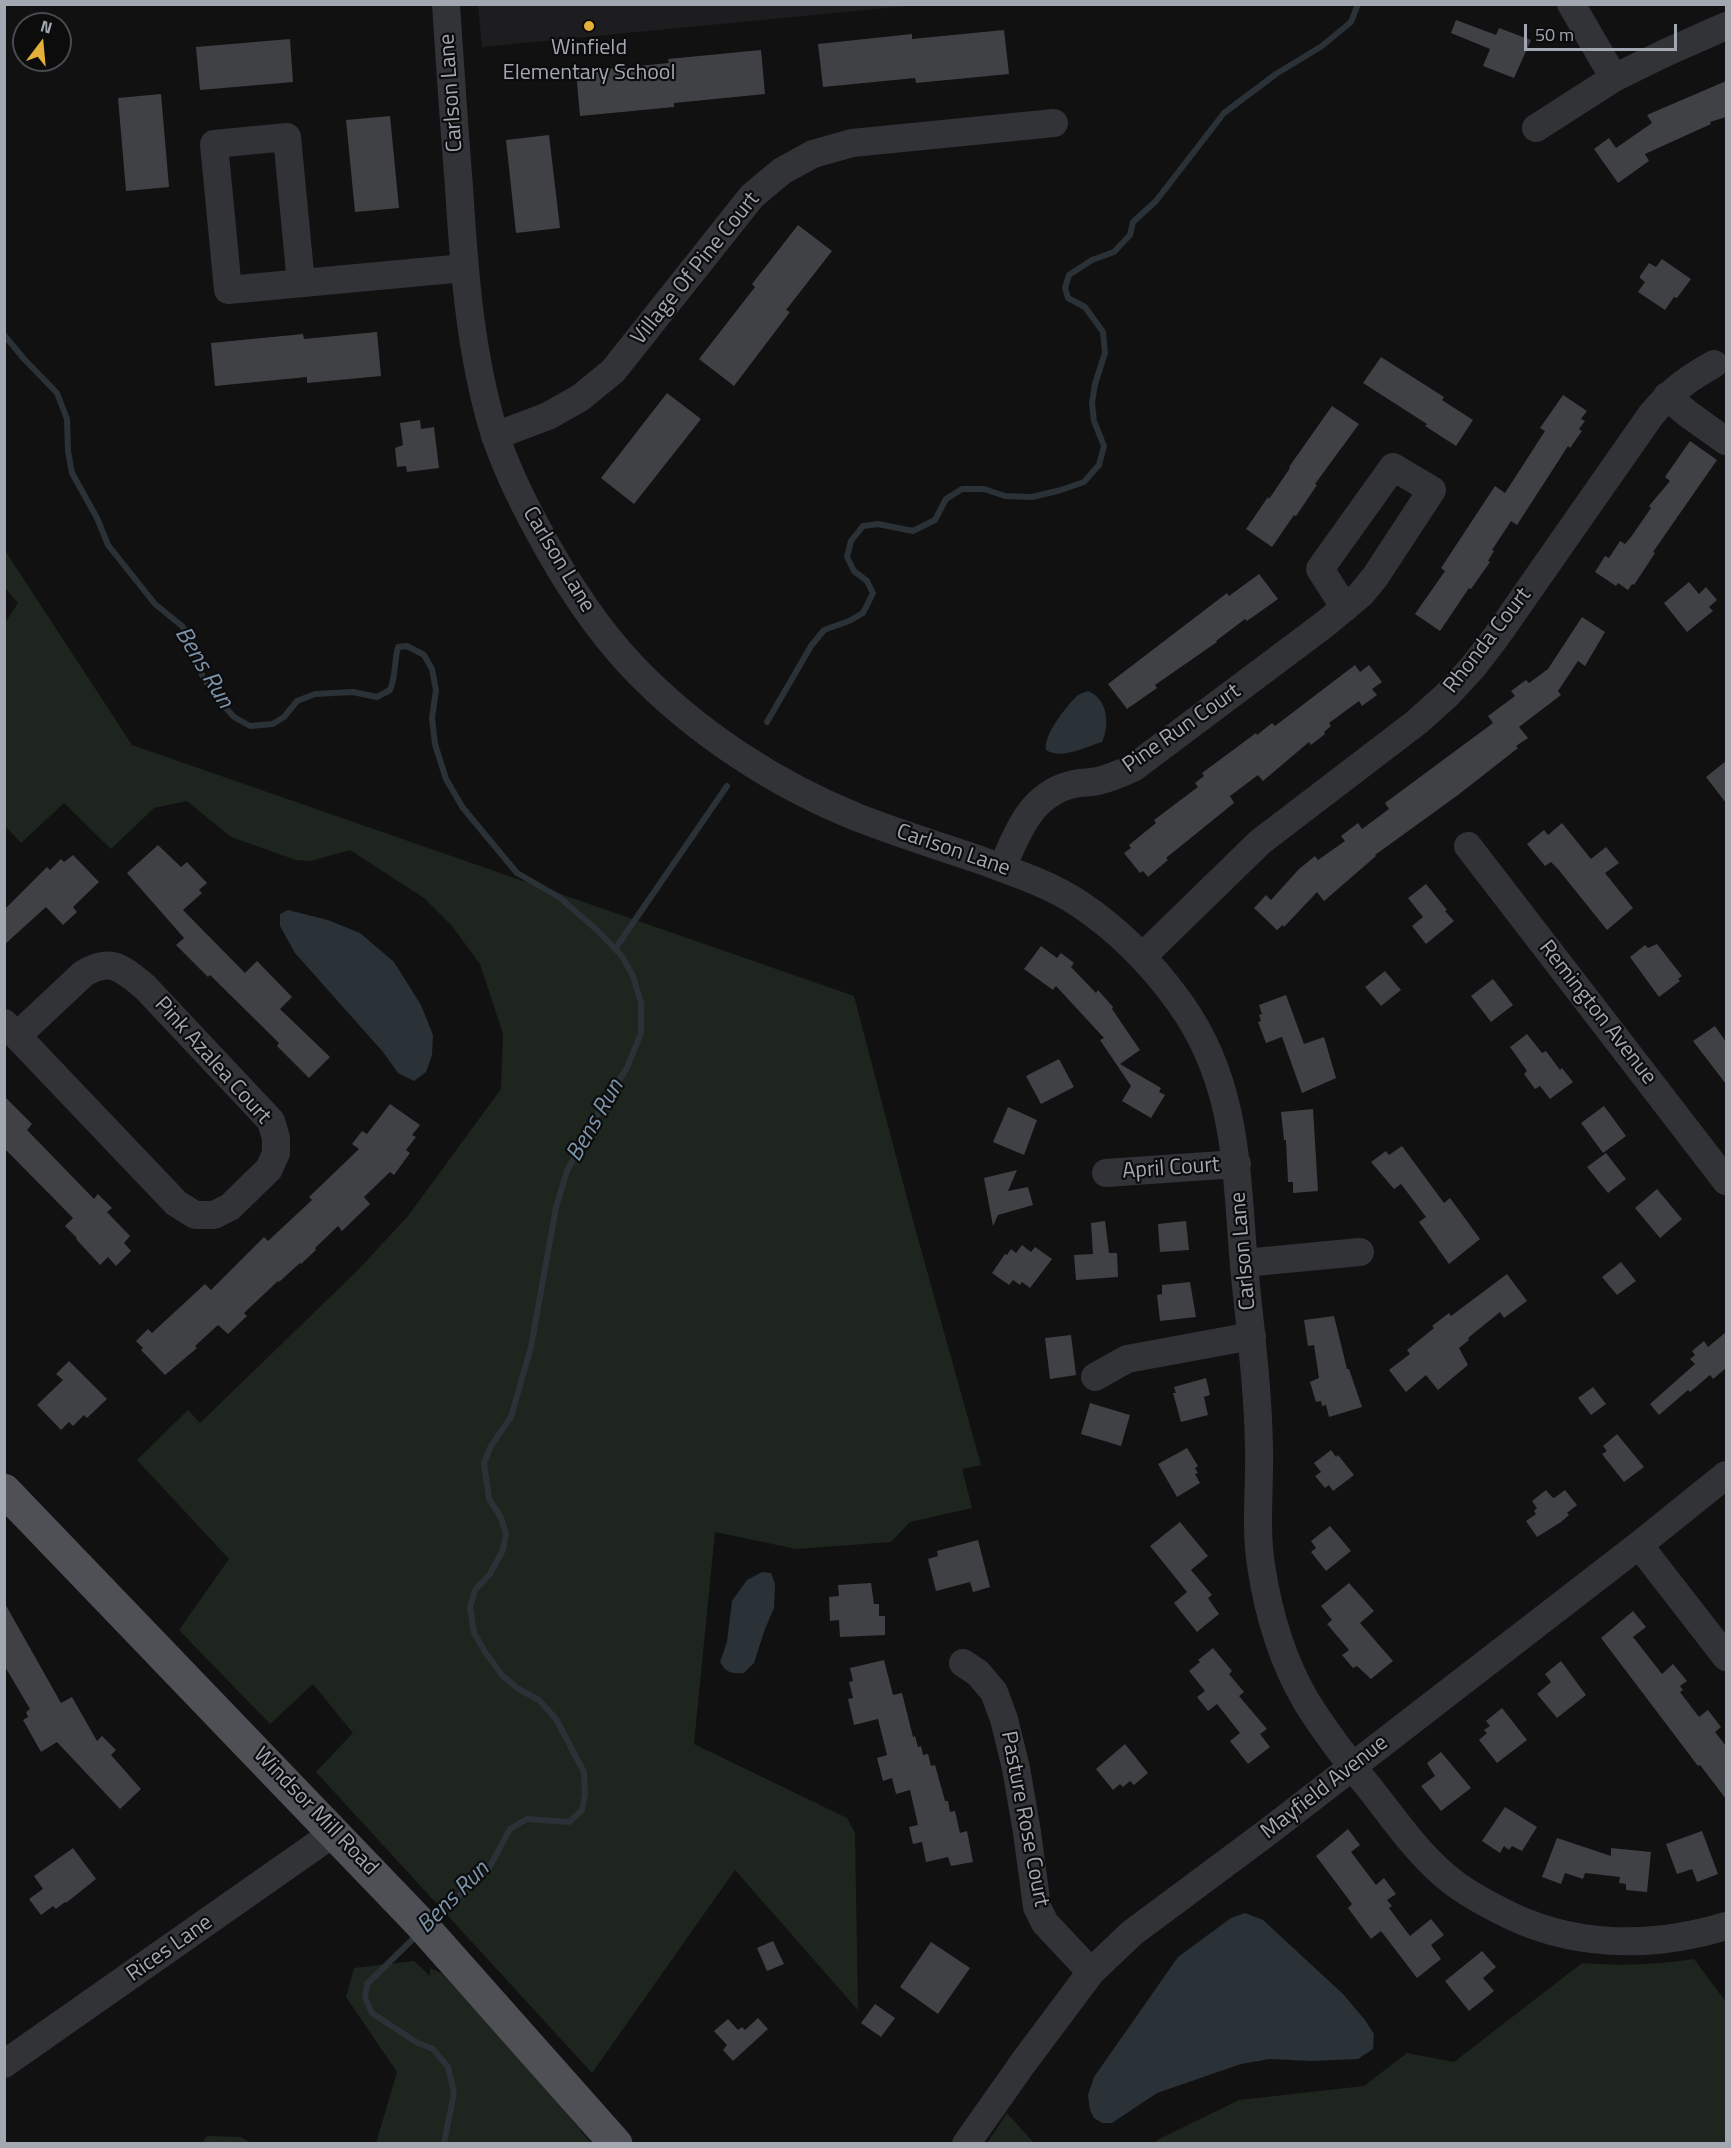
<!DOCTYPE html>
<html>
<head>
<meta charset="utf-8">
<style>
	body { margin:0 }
	#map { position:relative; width:1731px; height:2148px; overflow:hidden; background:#111112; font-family:"Titillium Web",sans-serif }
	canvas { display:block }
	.frame { position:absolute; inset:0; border:6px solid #a3a7b2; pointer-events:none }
	.north { position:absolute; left:12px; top:12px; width:60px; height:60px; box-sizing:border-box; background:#0c0c0d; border:2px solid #484a4f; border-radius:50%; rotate:16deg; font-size:16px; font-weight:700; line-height:24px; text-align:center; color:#a3a7b2 }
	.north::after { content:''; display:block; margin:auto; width:21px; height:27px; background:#e4b037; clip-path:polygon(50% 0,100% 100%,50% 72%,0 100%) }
	.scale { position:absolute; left:1524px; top:24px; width:153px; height:27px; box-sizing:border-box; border:3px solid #a3a7b2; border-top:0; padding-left:8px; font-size:18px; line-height:21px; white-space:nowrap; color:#a3a7b2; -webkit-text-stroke:4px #0c0c0d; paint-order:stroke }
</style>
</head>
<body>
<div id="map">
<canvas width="1731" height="2148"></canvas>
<div class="frame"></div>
<div class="north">N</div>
<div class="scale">50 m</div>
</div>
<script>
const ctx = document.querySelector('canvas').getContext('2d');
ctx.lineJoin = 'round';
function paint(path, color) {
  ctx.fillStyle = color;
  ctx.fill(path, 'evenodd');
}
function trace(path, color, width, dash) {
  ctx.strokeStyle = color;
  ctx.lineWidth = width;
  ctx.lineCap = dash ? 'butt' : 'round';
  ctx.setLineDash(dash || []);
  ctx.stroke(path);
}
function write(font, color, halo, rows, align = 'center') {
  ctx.font = font + ' "Titillium Web",sans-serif';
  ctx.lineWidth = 4.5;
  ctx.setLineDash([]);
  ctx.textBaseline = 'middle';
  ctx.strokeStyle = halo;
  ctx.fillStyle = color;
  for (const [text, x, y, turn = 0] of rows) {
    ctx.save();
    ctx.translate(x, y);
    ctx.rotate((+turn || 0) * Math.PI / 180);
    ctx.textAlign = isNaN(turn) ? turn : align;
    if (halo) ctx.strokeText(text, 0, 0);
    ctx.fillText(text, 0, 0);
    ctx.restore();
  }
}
paint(new Path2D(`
	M478 4H917V5L482 47Z`), '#1d1d1f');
paint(new Path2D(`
	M4 549 132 745 854 996 912 1217 981 1465 962 1469 972 1508 910 1522 891 1542 796 1549 715 1532 694 1744 847 1818 855 1833 858 2010 735 1870 592 2073 316 1772 353 1733 313 1684 270 1724 179 1630 229 1559 137 1460 188 1410 200 1423 357 1271 408 1216 501 1089 503 1034 480 964 452 926 424 898 350 850 311 861 296 860 231 837 187 801 154 808 111 849 64 803 21 843 5 826V623L18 603 5 588Z
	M1694 1959 1726 2002V2143H1154L1159 2139 1239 2100 1364 2086 1407 2053 1454 2062 1582 1963C1620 1966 1656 1965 1694 1959Z
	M414 1961 430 1976V1968L441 1973 534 2074 591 2143H376L397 2072 346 1997 354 1968Z
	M1007 2113 1034 2143H987Z
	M207 2136 241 2137 251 2143H202Z`), '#1e251e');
paint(new Path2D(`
	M1088 691C1108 699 1110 725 1102 742 1085 747 1062 760 1046 750 1043 736 1065 708 1075 698 1078 694 1083 693 1088 691Z
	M288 910 328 920 360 933 394 962 421 1005 433 1035 432 1055 426 1072 414 1081 398 1073 383 1052 295 953 280 926V914Z
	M762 1572 771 1573 775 1584 774 1608 765 1629 754 1663 744 1673C732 1674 726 1673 720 1662L727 1642 732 1601 747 1580Z
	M1245 1913 1263 1920 1343 1994 1365 2020 1374 2034 1373 2049 1358 2059 1312 2061 1270 2059 1241 2064 1157 2093 1112 2123H1102L1094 2118 1090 2110 1088 2095 1094 2077 1178 1957 1231 1918Z`), '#2a3137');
trace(new Path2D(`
	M4 335 25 360 57 393 67 419 68 451 72 473 97 518 108 545 155 604 182 626 194 644 202 675 215 696 234 717 250 726 273 724 284 717 297 701 315 694 353 692 377 697 390 690C396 676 394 662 398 647L407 646 424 655 432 669 436 690 432 718 435 744 446 779 463 808 517 873 559 897 597 930 622 956 633 976 641 1003V1033L627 1068 602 1106 567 1171 556 1207 531 1347 511 1417 491 1446 484 1463 489 1499 500 1516 506 1533 503 1550 490 1574 475 1590 470 1607 474 1633 485 1652 502 1675 517 1688 539 1700 556 1719 584 1772 585 1795 582 1810 569 1822 527 1819 510 1829 489 1868 432 1921
	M767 722 811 646 824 630 849 621 863 613 873 593 867 581 854 571 847 557 851 541 863 526 878 524 913 531 935 520 946 499 962 489H984L1005 496 1032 497 1061 490 1084 482 1099 465 1104 446 1094 421 1092 403 1095 384 1105 353 1103 332 1085 307 1068 298 1065 288 1069 275 1092 260 1114 252 1130 235 1133 222 1156 201 1224 113 1276 74 1322 46 1351 22 1358 4
	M615 949 727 786
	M418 1934 367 1984 365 1998 372 2013 416 2042 433 2049 448 2067 454 2093 444 2144`), '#2a3137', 6);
paint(new Path2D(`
	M1456 20 1496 35 1499 28 1531 40 1514 78 1483 66 1490 49 1451 33Z
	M1004 30 1009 74 916 83 915 78 823 87 818 44 912 34V39Z
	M290 39 293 82 200 90 196 47Z
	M761 50 765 94 674 103V107L580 116 576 72 669 63 668 59Z
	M1726 81V117L1710 122 1711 124 1645 154 1649 161 1618 183 1594 149 1609 138 1616 148 1652 123 1647 115Z
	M161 94 169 187 126 191 118 98Z
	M390 116 399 208 355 212 346 120Z
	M549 135 560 228 516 233 506 140Z
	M798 225 832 251 786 310 790 312 734 386 699 359 755 287 752 284Z
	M1662 259 1691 279 1677 298 1674 297 1665 310 1638 292 1645 282 1640 278V276L1649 263 1656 267Z
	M377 332 381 376 307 383V377L215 386 211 343 303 334 304 339Z
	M1381 357 1444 397 1442 400 1473 420 1456 446 1425 426 1427 424 1363 383Z
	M667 393 701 419 634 504 601 478Z
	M1563 395 1587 411 1581 419 1585 421 1579 429 1582 431 1570 448 1568 446 1517 525 1511 521 1492 550 1494 551 1488 561 1490 562 1471 589 1469 588 1440 631 1415 614 1445 571 1441 568 1495 486 1505 493 1545 431 1540 428Z
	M1332 406 1359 424 1315 484 1317 485 1296 516 1294 515 1272 547 1246 529 1268 497 1269 499 1290 468 1289 467Z
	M420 420 421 429 434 427 439 468 407 472 406 466 397 467 395 448 403 445 400 423Z
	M1690 441 1717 460 1653 552 1655 553 1634 585 1632 584 1628 590 1618 583 1616 586 1595 572 1605 556 1609 558 1620 541 1625 544 1631 537 1651 508 1649 506 1670 481 1665 477Z
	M1259 574 1278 599 1247 621 1245 619 1216 641 1217 642 1155 685 1157 688 1127 709 1108 684 1227 593 1229 596Z
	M1689 582 1699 594 1706 587 1717 600 1709 607 1713 611 1687 632 1664 603Z
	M1582 617 1605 632 1585 666 1578 661 1558 691 1561 695 1519 727 1528 738 1516 746 1518 748 1458 795 1375 855 1376 856 1324 901 1317 892 1284 927 1283 925 1277 930 1254 908 1266 895 1271 900 1299 869 1315 856 1318 860 1345 841 1341 836 1358 823 1362 829 1389 809 1385 803 1493 723 1488 716 1515 696 1511 691 1526 680 1529 683 1548 669Z
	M1355 665 1360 672 1369 665 1382 682 1372 689 1377 695 1362 706 1359 701 1329 723 1331 726 1324 732 1325 734 1311 745 1309 742 1263 781 1258 775 1230 796 1234 803 1166 858 1168 860 1148 877 1143 871 1140 873 1124 853 1131 848 1129 845 1156 823 1154 820 1198 787 1195 783 1204 776 1202 773 1256 733 1257 735 1272 723 1275 726Z
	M1726 761V803L1706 777Z
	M1562 823 1591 859 1606 847 1619 863 1605 873 1633 908 1607 930 1558 869 1551 862 1545 866 1527 844 1544 830 1548 835Z
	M158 845 181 867 187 862 207 883 199 890 202 893 183 910 245 973 257 961 292 997 280 1009 330 1057 309 1078 277 1046 279 1043 210 975 208 977 176 945 184 938 127 873Z
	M73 855 99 882 73 907 77 912 63 925 46 907 4 945V910L47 867 50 870 61 859 64 862Z
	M1426 884 1447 910 1445 911 1454 921 1426 944 1412 926 1423 917 1408 898Z
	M1657 944 1682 976 1678 979 1680 981 1659 997 1630 957 1645 945 1648 948Z
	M1041 946 1057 958 1061 953 1074 963 1071 967 1096 993 1098 990 1113 1007 1112 1009 1140 1050 1120 1064 1161 1088 1159 1092 1165 1095 1151 1118 1122 1101 1131 1086 1100 1040 1104 1038 1056 986 1053 990 1024 969Z
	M1385 971 1401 990 1381 1006 1365 987Z
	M1493 979 1513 1005 1491 1022 1471 996Z
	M1286 995 1304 1044 1324 1037 1336 1078 1302 1093 1282 1037 1266 1043 1258 1022 1261 1021 1259 1015 1262 1014 1259 1005Z
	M1715 1026 1726 1042V1084L1693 1041Z
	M1527 1034 1542 1053 1546 1051 1560 1070 1562 1068 1573 1082 1550 1099 1540 1086 1535 1089 1524 1074 1527 1071 1510 1047Z
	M1059 1059 1074 1087 1041 1104 1026 1076Z
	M4 1096 32 1124 27 1130 94 1199 98 1194 112 1208 107 1212 130 1236 124 1243 131 1251 116 1266 108 1257 100 1265 76 1239 77 1238 65 1226 73 1218 4 1148Z
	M390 1104 420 1125 412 1135 416 1137 406 1150 410 1153 394 1175 390 1172 364 1197 370 1204 342 1231 338 1226 315 1248 316 1250 301 1264 300 1263 279 1282 278 1281 244 1313 247 1316 228 1334 218 1325 195 1346 197 1348 165 1375 141 1350 143 1348 136 1341 148 1329 152 1333 205 1284 211 1290 264 1237 268 1241 312 1200 309 1197 359 1149 352 1144 362 1131 367 1134Z
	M1604 1106 1626 1136 1603 1153 1581 1123Z
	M1008 1107 1037 1120 1024 1155 993 1142Z
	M1313 1109 1318 1191 1293 1193V1182H1288L1286 1140H1284L1281 1112Z
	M1402 1146 1444 1203 1450 1198 1480 1239 1449 1264 1419 1222 1426 1217 1401 1184 1394 1189 1371 1162 1386 1151 1389 1155Z
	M1606 1153 1626 1179 1608 1193 1587 1167Z
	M1017 1170 1008 1191 1028 1187 1033 1205 998 1215 993 1226 984 1178Z
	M1657 1189 1682 1219 1660 1238 1635 1208Z
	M1105 1221 1109 1253H1117L1118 1277 1076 1280 1074 1255 1093 1254 1091 1223Z
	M1186 1221 1189 1250 1160 1252 1158 1224Z
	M1022 1245 1031 1252 1035 1247 1052 1259 1030 1288 1022 1282 1020 1285 1013 1280 1009 1285 992 1273 1005 1254 1007 1255 1011 1249 1016 1253Z
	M1621 1262 1636 1281 1617 1295 1602 1277Z
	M1507 1274 1527 1301 1504 1318 1500 1312 1468 1338 1469 1340 1459 1348 1468 1365 1438 1390 1426 1375 1406 1392 1389 1370 1410 1354 1407 1350 1434 1328 1432 1326 1449 1313 1451 1316Z
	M1190 1282 1196 1317 1160 1321 1157 1295 1162 1294V1285Z
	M1334 1316 1347 1369H1349L1362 1407 1329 1417 1326 1405 1322 1406 1321 1401 1316 1402 1310 1382 1319 1378 1314 1345 1308 1346 1304 1320Z
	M1726 1332V1368L1713 1379 1710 1375 1690 1392 1688 1390 1659 1415 1650 1404 1695 1364 1690 1359 1695 1355 1692 1351 1704 1341 1708 1347Z
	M1071 1335 1076 1375 1050 1379 1045 1338Z
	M69 1361 107 1399 87 1418 84 1415 73 1426 69 1422 61 1430 37 1405 63 1380 56 1374Z
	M1206 1378 1210 1395 1204 1397 1208 1415 1181 1422 1173 1393H1176L1174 1387Z
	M1593 1387 1606 1404 1591 1415 1578 1398Z
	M1090 1403 1130 1415 1121 1446 1081 1434Z
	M1617 1434 1644 1467 1624 1482 1602 1454 1607 1451 1603 1446Z
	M1187 1448 1198 1466 1195 1468 1198 1473 1195 1474 1200 1483 1177 1497 1158 1464Z
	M1331 1450 1336 1457 1338 1455 1354 1475 1333 1491 1329 1485 1325 1488 1315 1476 1321 1472 1314 1463Z
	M1546 1490 1552 1497 1554 1498 1565 1490 1577 1505 1567 1513 1569 1515 1561 1522 1537 1537 1526 1521 1536 1514 1534 1511 1537 1508 1532 1501Z
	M1180 1522 1208 1556 1191 1570 1212 1595 1208 1598 1219 1614 1197 1632 1174 1603 1187 1592 1150 1546Z
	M1330 1526 1351 1551 1326 1571 1311 1552 1316 1548 1311 1541Z
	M978 1540 990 1587 973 1592 970 1582 936 1591 928 1559 938 1556 937 1551Z
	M871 1583 874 1604H879V1616H885V1635L840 1637 839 1620 830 1621 829 1597 839 1596 838 1585Z
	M1349 1583 1374 1611 1360 1623 1393 1661 1371 1679 1357 1666 1353 1668 1342 1655 1349 1650 1327 1624 1332 1620 1321 1606Z
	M4 1602 61 1703 72 1697 97 1741 102 1736 116 1750 111 1755 141 1789 120 1809 57 1742 41 1752 23 1720 28 1717 26 1712 30 1709 4 1665Z
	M1633 1611 1646 1627 1633 1637 1662 1674 1673 1664 1687 1681 1680 1686 1683 1690 1680 1692 1699 1717 1708 1710 1721 1727 1715 1732 1726 1746V1799L1700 1765 1698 1766 1601 1638Z
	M1213 1648 1232 1671 1229 1674 1244 1692 1239 1696 1267 1729 1260 1734 1270 1747 1248 1764 1230 1741 1240 1733 1217 1704 1208 1711 1197 1697 1205 1691 1189 1671 1200 1662 1198 1660Z
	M884 1660 893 1695 902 1693 913 1737 915 1736 918 1747 921 1746 923 1755 928 1754 931 1766 935 1765 945 1801H948L950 1812 955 1811 960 1833 967 1831 973 1862 951 1866 948 1857 926 1862 922 1842 913 1844 909 1827 918 1825 910 1790 896 1794 892 1778 883 1781 877 1758 887 1755 878 1719 854 1725 848 1699 853 1698 849 1682 853 1681 850 1668Z
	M1561 1661 1586 1695 1557 1718 1537 1694 1551 1682 1545 1674Z
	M1502 1708 1527 1740 1497 1763 1479 1740 1487 1733 1484 1730 1490 1726 1486 1721Z
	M1125 1744 1148 1773 1134 1785 1130 1781 1123 1787 1120 1784 1113 1790 1096 1769Z
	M1441 1752 1471 1788 1441 1811 1421 1786 1435 1776 1427 1763Z
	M1505 1807 1537 1827 1522 1851 1512 1846 1509 1850 1504 1846 1500 1853 1482 1841Z
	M1348 1829 1360 1845 1351 1852 1376 1885 1384 1878 1396 1894 1387 1900 1392 1906 1389 1908 1410 1936 1431 1919 1444 1935 1431 1945 1441 1959 1417 1978 1381 1931 1371 1939 1348 1908 1352 1904 1316 1856Z
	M1702 1831 1718 1874 1697 1882 1692 1869 1677 1874 1666 1844Z
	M1557 1838 1611 1856V1848L1651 1852 1647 1892 1626 1890V1884L1619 1883 1620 1877 1585 1873 1583 1879 1565 1873 1561 1884 1542 1877Z
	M73 1848 96 1879 66 1903 65 1902 56 1909 53 1906 41 1915 29 1899 43 1889 34 1876Z
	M773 1941 784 1964 767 1971 757 1948Z
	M931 1942 970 1968 938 2014 900 1987Z
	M1482 1951 1496 1967 1483 1978 1494 1991 1469 2011 1445 1981Z
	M875 2004 895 2018 881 2037 861 2023Z
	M758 2018 768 2029 733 2061 723 2050 727 2045 714 2031 728 2019 738 2030 742 2027 745 2030Z`), '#404145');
trace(new Path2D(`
	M446 4C450 65 454 126 459 187 464 269 470 353 494 432 505 465 520 497 537 528 563 577 594 626 633 667 695 732 776 785 859 818 900 834 942 847 983 861 1015 873 1049 884 1078 903 1119 930 1152 964 1180 1003 1238 1084 1236 1171 1244 1266 1250 1327 1258 1387 1259 1448 1260 1487 1255 1527 1261 1565 1268 1612 1282 1660 1306 1701 1324 1730 1346 1759 1368 1786 1392 1816 1414 1849 1444 1875 1460 1889 1479 1900 1499 1910 1570 1948 1650 1949 1726 1926
	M1571 4 1614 78
	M1536 128 1614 78 1665 53 1726 26
	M301 283 287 137 214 144 228 290 464 268
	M1667 396 1688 414 1726 441
	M495 436 548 416 580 398 613 371 752 196 782 171 813 154 852 143 1054 123
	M1468 846 1726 1181
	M1002 868C1017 833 1030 796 1070 785 1079 782 1089 783 1098 781 1110 778 1122 773 1133 768L1325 624 1361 594 1375 577 1432 490 1393 467 1320 569 1345 608
	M1143 956 1260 842 1417 722 1447 695 1473 667 1496 637 1651 415C1670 392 1687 379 1714 364
	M4 1023 17 1036 176 1203 195 1215H214L230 1207 269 1169 276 1153V1138L271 1121 145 987C123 969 111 956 83 974L17 1036
	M1106 1173 1237 1164
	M1244 1263 1360 1252
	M1095 1377 1127 1359 1252 1336
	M1639 1545 1726 1657
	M963 1663 978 1673 994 1692 1004 1719 1016 1768 1027 1832 1037 1907 1045 1923 1091 1972
	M4 2064 335 1832
	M966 2144 1023 2063 1091 1972 1132 1933 1269 1831 1639 1545 1726 1475`), '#323337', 28);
trace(new Path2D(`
	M4 1490 419 1922 616 2144`), '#4e5056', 33);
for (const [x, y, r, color] of [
	[589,26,6,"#e4b037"]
]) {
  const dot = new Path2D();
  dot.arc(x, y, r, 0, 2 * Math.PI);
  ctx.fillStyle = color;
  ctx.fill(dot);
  trace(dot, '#0c0c0d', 2);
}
write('22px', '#a3a7b2', '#0c0c0d', [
	["Winfield",589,49],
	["Elementary School",589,74]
]);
write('22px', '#a3a7b2', '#0c0c0d', [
	["Carlson Lane",452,93,-94],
	["Village Of Pine Court",696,269,-51],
	["Carlson Lane",558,560,59],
	["Rhonda Court",1488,641,-52],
	["Pine Run Court",1182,729,-35],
	["Carlson Lane",953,851,19],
	["Remington Avenue",1597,1013,52],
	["Pink Azalea Court",212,1061,48],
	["April Court",1171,1169,-4],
	["Carlson Lane",1244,1251,-95],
	["Mayfield Avenue",1325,1788,-38],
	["Windsor Mill Road",315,1812,46],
	["Pasture Rose Court",1024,1819,79],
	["Rices Lane",170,1949,-35]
]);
write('italic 24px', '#7c94ab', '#0c0c0d', [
	["Bens Run",203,668,59],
	["Bens Run",596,1121,-60],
	["Bens Run",454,1898,-45]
]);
</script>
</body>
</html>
